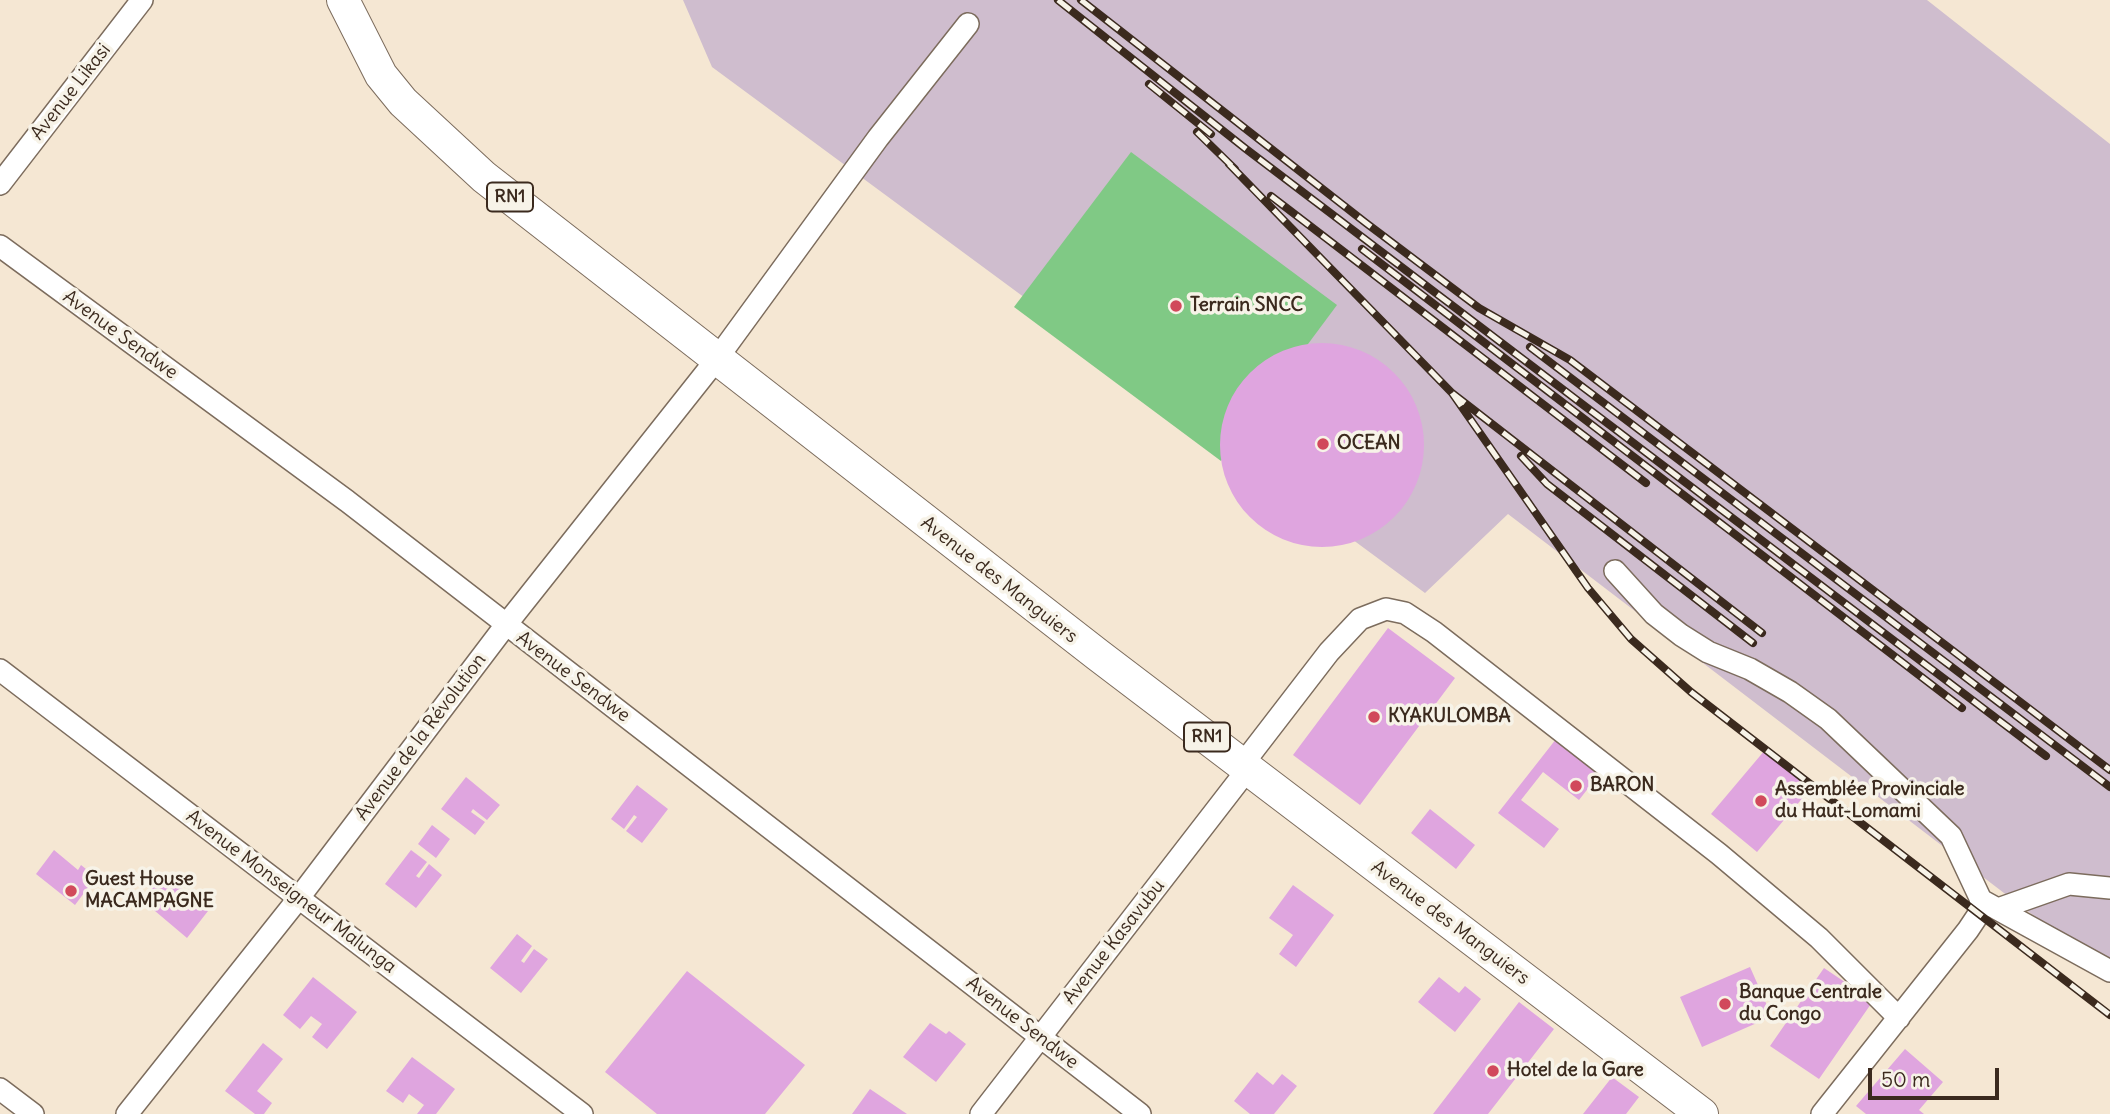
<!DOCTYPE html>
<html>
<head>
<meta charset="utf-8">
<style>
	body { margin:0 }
	#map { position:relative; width:2110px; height:1114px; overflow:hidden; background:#f5e7d3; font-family:Delius,sans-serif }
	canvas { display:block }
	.scale { position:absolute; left:1868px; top:1068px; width:131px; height:32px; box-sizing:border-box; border:4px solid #3b2a1e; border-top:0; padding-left:9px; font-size:21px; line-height:24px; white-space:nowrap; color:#3b2a1e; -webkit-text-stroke:5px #f7f3e8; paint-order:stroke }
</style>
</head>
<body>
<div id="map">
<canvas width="2110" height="1114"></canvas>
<div class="scale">50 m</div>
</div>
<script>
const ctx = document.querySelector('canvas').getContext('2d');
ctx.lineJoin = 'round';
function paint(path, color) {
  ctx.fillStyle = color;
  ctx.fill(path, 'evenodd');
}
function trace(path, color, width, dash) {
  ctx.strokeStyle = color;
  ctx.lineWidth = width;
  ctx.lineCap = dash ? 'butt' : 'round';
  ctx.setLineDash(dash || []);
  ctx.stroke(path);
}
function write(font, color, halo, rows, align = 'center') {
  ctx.font = font + ' Delius,sans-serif';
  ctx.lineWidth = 7;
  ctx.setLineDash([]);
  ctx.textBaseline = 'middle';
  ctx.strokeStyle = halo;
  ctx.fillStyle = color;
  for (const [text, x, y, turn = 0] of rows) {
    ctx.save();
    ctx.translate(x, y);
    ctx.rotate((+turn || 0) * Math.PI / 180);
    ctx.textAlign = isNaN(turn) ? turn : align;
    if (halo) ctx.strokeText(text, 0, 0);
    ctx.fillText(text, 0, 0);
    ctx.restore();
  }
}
paint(new Path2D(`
	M683 0H1927L2110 144V974L1508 514 1425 593 712 67Z`), '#cfbdce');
paint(new Path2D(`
	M1131 152 1337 305 1221 461 1014 307Z`), '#80c985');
paint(new Path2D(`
	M1220 445a102 102 0 1 1 204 0a102 102 0 1 1-204 0Z
	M1388 628 1455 678 1360 805 1293 755Z
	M1560 734 1604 768 1579 800 1543 772 1521 800 1559 829 1544 848 1498 813Z
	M1765 750 1811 788 1757 852 1711 814Z
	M466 777 500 805 487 820 473 809 471 812 485 822 475 835 441 809Z
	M637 785 668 809 642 843 626 831 637 817 634 815 624 829 611 819Z
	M1430 809 1475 845 1456 869 1411 833Z
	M432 825 450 839 436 858 418 844Z
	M54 850 78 870 81 865 96 877 75 905 36 874Z
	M411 850 427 862 416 876 419 878 429 864 442 875 416 908 385 884Z
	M165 874 208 911 187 938 142 900Z
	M1293 885 1334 915 1296 967 1279 954 1293 935 1269 918Z
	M517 934 532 946 521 961 524 963 534 949 548 959 521 993 490 968Z
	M1750 967 1769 1010 1766 1019 1702 1047 1680 997Z
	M1824 968 1873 1001 1819 1079 1770 1046Z
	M687 971 805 1065 765 1114H657L605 1072Z
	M313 977 357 1012 327 1049 312 1037 322 1024 311 1016 300 1029 283 1015Z
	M1439 977 1459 993 1465 986 1481 999 1455 1032 1418 1002Z
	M1519 1002 1554 1029 1488 1114H1433Z
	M930 1023 946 1034 949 1031 966 1044 936 1082 903 1057Z
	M263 1043 283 1059 257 1091 272 1103 264 1114H255L225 1091Z
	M1905 1049 1943 1082 1919 1110 1924 1114H1866L1856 1106Z
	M412 1057 455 1089 436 1114H417L424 1105 409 1094 403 1103 386 1091Z
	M1257 1072 1273 1085 1282 1074 1297 1086 1274 1114H1250L1234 1101Z
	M1612 1077 1639 1097 1626 1114H1583Z
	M870 1089 907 1114H852Z`), '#dfa5df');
const minor = new Path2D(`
	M0 184 142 0
	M0 246 347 501 1140 1114
	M1615 571 1654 614 1681 635 1708 652 1750 669 1790 692 1828 719 1951 836 1981 900 1978 915 1968 930 1822 1114
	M0 670 582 1114
	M1242 765 1329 652 1360 619 1386 609 1405 613 1434 632 1719 854 1819 938 1899 1018
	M1981 900 2110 971
	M1998 909 2069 884 2110 888
	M0 1089 33 1114
	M127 1114 298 899 505 626 716 360 878 138 968 24
	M981 1114 1247 770`);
const highway = new Path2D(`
	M343 0 381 75 403 102 484 177 1098 655 1702 1114`);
trace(minor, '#7c6c5d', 24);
trace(highway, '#7c6c5d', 34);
trace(minor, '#fff', 21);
trace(highway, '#fff', 32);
const rail = new Path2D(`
	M1058 0 1246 149 2046 756
	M1081 0 1366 223 1479 308 1570 360 2110 770
	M1149 84 1211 134
	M1197 132 1235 169
	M1229 164 1452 393 1762 633
	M1271 196 1646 483
	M1362 249 1962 708
	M1530 347 2110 787
	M1452 393 1588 588 1631 639 1691 692 2110 1015
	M1521 456 1547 484 1753 643`);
trace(rail, '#3b2a1e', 8);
trace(rail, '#f7f3e8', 5, [16]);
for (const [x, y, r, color] of [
	[1176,306,7,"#d1495b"],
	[1323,444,7,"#d1495b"],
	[1374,717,7,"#d1495b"],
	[1576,786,7,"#d1495b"],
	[1761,801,7,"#d1495b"],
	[71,891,7,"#d1495b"],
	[1725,1004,7,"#d1495b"],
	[1493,1071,7,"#d1495b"]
]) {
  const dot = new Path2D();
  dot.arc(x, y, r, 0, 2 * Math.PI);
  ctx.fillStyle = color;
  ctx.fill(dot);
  trace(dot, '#f7f3e8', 2.5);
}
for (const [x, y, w] of [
	[510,197,46],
	[1207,737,46]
]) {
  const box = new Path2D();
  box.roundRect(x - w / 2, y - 14.5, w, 29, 5);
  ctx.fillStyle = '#f7f3e8';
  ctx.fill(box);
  trace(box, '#3b2a1e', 2);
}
write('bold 18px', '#3b2a1e', null, [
	["RN1",510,197],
	["RN1",1207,737]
]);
write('19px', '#3b2a1e', '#f7f3e8', [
	["Avenue Likasi",71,92,-52],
	["Avenue Sendwe",120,335,36],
	["Avenue des Manguiers",999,580,38],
	["Avenue Sendwe",573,677,37],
	["Avenue de la Révolution",421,737,-53],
	["Avenue Monseigneur Malunga",291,892,37],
	["Avenue des Manguiers",1450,923,37],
	["Avenue Kasavubu",1114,942,-52],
	["Avenue Sendwe",1022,1023,38]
]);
write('bold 19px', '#3b2a1e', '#f7f3e8', [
	["Terrain SNCC",1190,306],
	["OCEAN",1337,444],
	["KYAKULOMBA",1388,717],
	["BARON",1590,786],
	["Assemblée Provinciale",1775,790],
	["du Haut-Lomami",1775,812],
	["Guest House",85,880],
	["MACAMPAGNE",85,902],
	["Banque Centrale",1739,993],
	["du Congo",1739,1015],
	["Hotel de la Gare",1507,1071]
], 'left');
</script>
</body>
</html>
